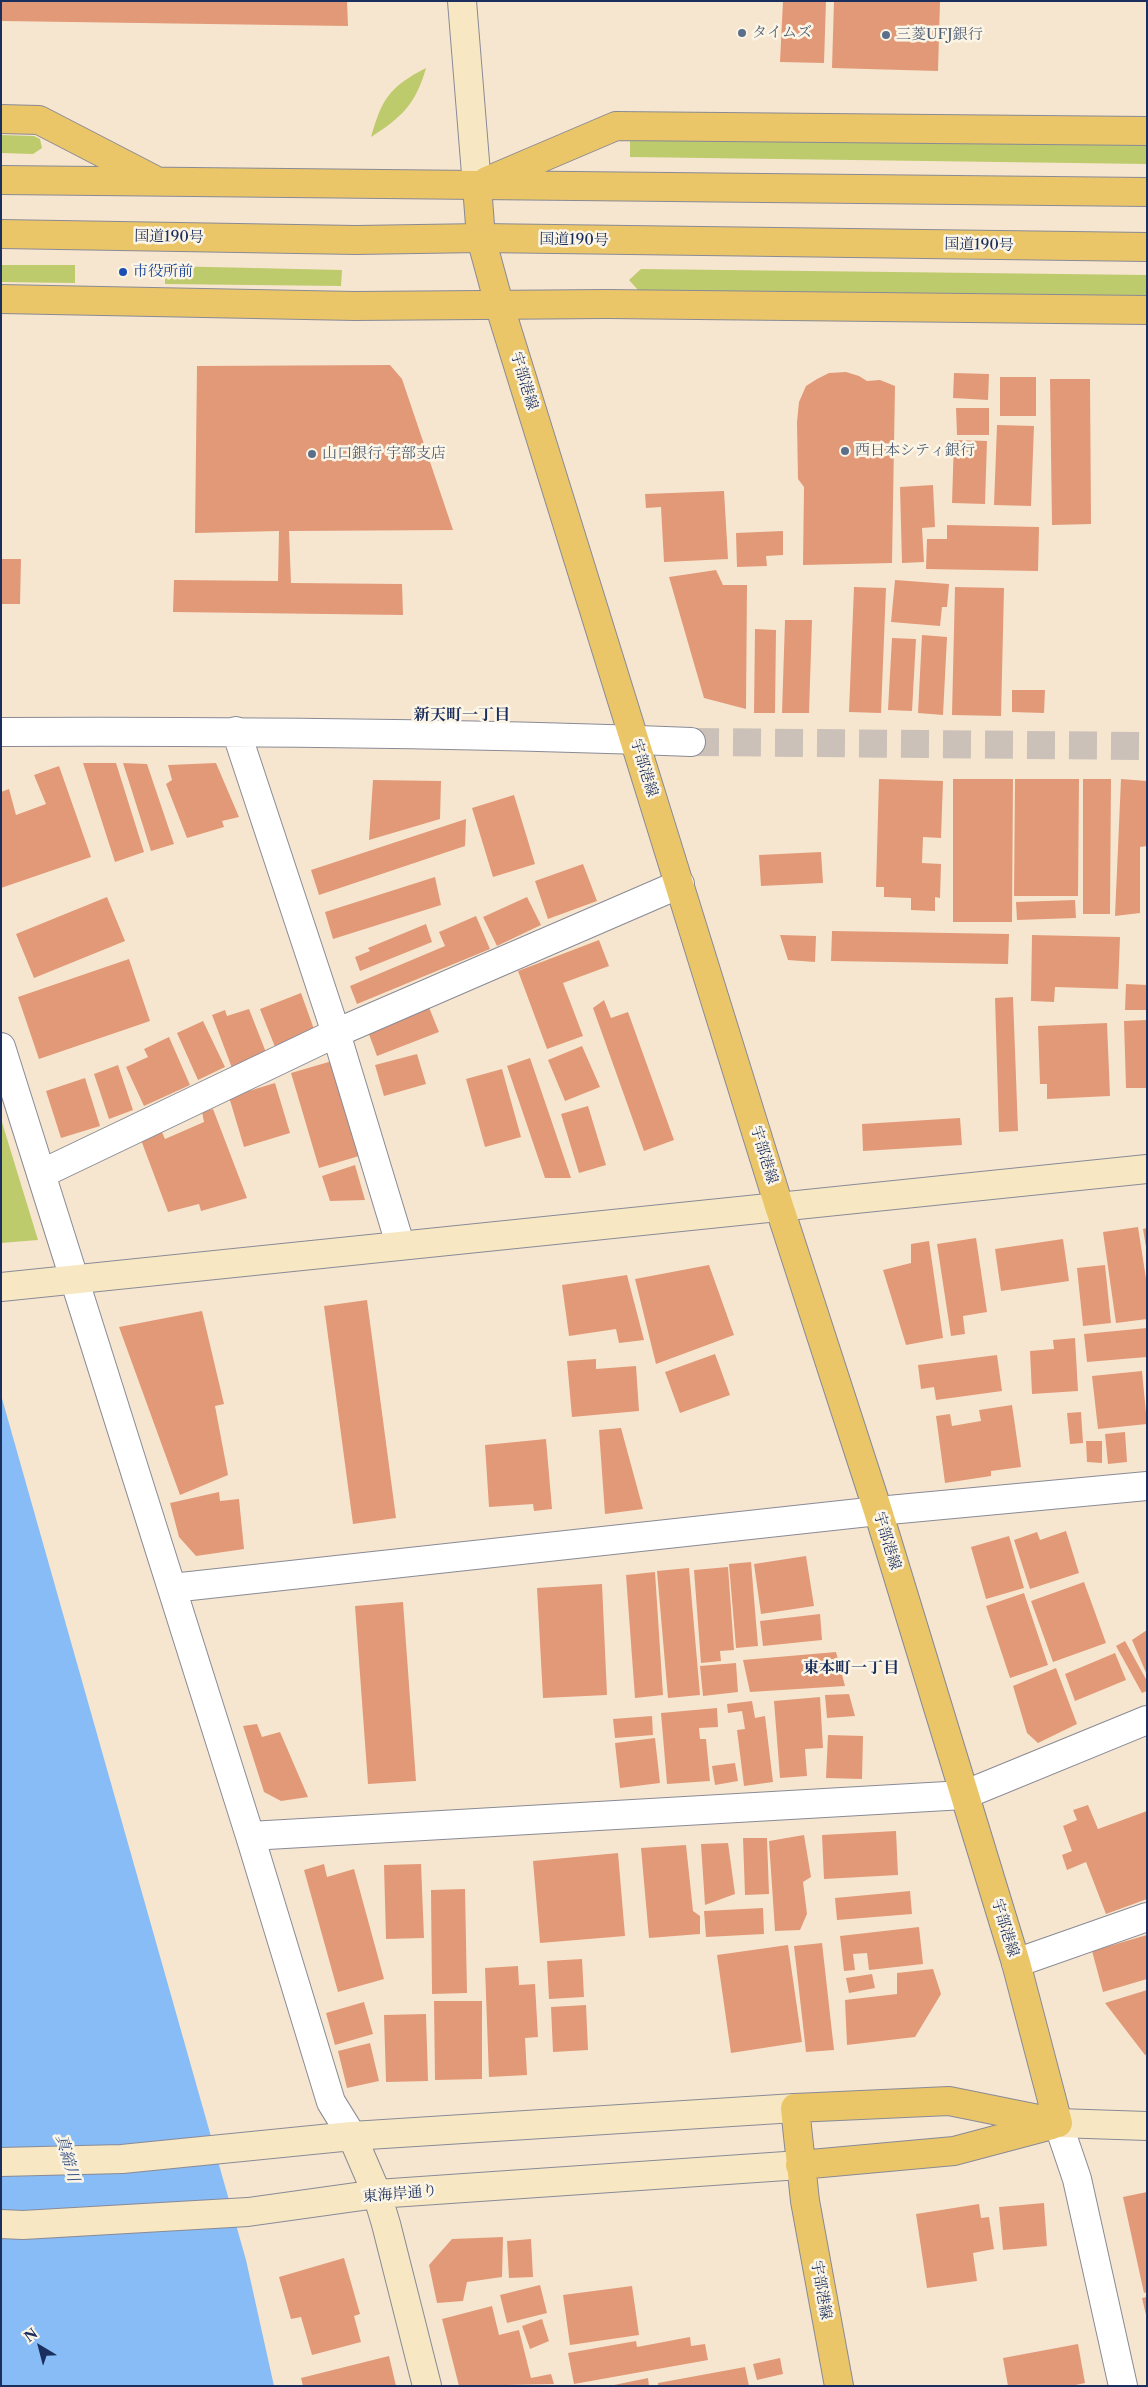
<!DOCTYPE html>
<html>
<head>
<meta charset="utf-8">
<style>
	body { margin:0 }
	#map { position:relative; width:1148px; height:2387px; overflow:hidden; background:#f7e6cf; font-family:"Libre Caslon Text",serif }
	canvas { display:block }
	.frame { position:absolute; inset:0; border:2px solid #1b2f5e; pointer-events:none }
	.north { position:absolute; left:15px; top:2322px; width:50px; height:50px; -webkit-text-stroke:4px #fcf5e5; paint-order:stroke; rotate:323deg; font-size:14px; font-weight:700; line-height:20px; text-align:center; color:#1b2f5e }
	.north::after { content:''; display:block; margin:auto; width:18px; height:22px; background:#1b2f5e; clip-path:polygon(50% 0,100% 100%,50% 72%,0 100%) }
</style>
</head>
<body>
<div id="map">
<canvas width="1148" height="2387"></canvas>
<div class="frame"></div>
<div class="north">N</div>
</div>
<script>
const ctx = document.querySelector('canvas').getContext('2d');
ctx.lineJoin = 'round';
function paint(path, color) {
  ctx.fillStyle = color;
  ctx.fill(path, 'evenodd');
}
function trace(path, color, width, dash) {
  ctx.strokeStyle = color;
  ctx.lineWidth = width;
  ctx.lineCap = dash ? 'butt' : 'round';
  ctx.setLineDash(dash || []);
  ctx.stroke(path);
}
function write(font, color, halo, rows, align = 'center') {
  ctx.font = font + ' "Libre Caslon Text","Noto Serif JP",serif';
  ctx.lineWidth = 5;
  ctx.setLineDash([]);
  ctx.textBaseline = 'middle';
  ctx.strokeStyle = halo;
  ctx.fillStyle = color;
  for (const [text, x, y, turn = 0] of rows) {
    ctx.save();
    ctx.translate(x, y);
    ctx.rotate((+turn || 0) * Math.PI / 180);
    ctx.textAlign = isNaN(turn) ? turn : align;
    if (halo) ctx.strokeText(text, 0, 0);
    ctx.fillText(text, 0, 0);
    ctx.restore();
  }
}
paint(new Path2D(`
	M426 68C416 104 401 118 371 137 382 99 389 87 426 68Z
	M1 135 34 136 40 139 42 148 33 154 1 153Z
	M630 138 1147 144V164L630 157Z
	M1 265H75V283L1 282Z
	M165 266 342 270 341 286 165 284Z
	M641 269 1147 275V297L638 290 629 280Z
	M1 1119 38 1240 1 1243Z`), '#becb6d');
paint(new Path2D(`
	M1 1395 246 2260 274 2386H1Z`), '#87bcf6');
paint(new Path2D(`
	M1 1H347L348 26 1 21Z
	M783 1H826L824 63 780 62Z
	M834 1H940L938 71 832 68Z
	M390 365 402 379 453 530 289 531 291 583 402 584 403 615 173 612 174 580 278 581 279 531 195 533 197 366Z
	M846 372 859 376 867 381 880 380 895 386 892 563 803 565 804 487 798 479 797 422 799 402 806 386 817 379 829 373Z
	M954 373 989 374 988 400 953 398Z
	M1000 377H1036V416H1000Z
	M1050 379H1090L1091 524 1052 525Z
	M956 408H989V435H957Z
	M997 425 1034 426 1031 506 994 505Z
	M954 440 987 441 985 504 952 503Z
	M933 485 935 527 922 528 924 562 902 563 900 487Z
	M724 491 728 559 664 562 661 507 646 508 645 494Z
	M947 525 1039 527 1038 571 926 569 927 539H947Z
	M783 531V555L766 556 767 566 737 567 736 533Z
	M1 559H21L20 604H1Z
	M716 570 723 585H747L746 709 704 698 669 577Z
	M895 580 949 584 947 607H942L940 626 891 622Z
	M854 587 886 588 881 713 849 712Z
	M955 587 1004 588 1001 716 952 715Z
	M785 620H812L809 713H782Z
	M755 629 776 630 775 713H754Z
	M922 635 947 637 943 715 918 713Z
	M892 638 916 639 912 711 888 710Z
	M1012 690H1045L1044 713 1012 712Z
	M83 763H116L144 852 115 862Z
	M123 763 147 764 174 844 151 851Z
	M216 763 239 817 222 821 224 827 187 838 166 784 172 780 168 765Z
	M59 766 91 857 1 888V792L9 789 16 815 46 804 34 775Z
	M879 779 943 781 941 838 923 837 922 863 941 864 940 898 935 897V911L911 910V898L884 897V887H876Z
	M953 779H1013L1012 922H953Z
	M1015 779H1079L1078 896H1014Z
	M1083 779H1111L1110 914H1083Z
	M1121 779 1147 781V846L1140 847V913L1115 916Z
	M373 780 441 781 440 819 369 840Z
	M514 795 535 864 493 877 472 808Z
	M466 819 465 846 319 895 311 870Z
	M821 852 823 883 761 886 759 855Z
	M583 864 597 901 548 919 535 881Z
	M435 877 441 905 333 939 325 912Z
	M107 897 125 941 34 978 16 934Z
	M527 897 541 925 497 946 483 917Z
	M1075 900 1076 918 1017 920 1016 902Z
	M476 916 490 949 357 1004 350 986 445 946 439 932Z
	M426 924 432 942 360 971 355 957 370 951 368 948Z
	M832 931 1009 934 1008 964 831 961Z
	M780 935 816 936 815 962 788 960Z
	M1032 935 1120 937 1118 989 1055 987 1054 1002 1031 1001Z
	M599 940 609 966 563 983 583 1036 547 1049 518 971Z
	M129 959 150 1021 39 1059 18 997Z
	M1126 984 1147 985V1010H1125Z
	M301 993 315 1032 275 1047 260 1009Z
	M1013 997 1018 1131 999 1132 995 998Z
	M604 1000 611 1018 628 1012 674 1140 644 1151 593 1008Z
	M428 1005 439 1032 377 1056 367 1029Z
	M249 1009 267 1055 232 1068 212 1015 225 1010 227 1016Z
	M1147 1020V1088H1126L1124 1021Z
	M203 1021 225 1067 198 1080 177 1033Z
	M1107 1023 1110 1096 1047 1099V1084H1040L1038 1026Z
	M169 1037 190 1085 144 1106 126 1067 148 1057 144 1049Z
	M582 1046 600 1087 565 1101 548 1060Z
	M417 1054 426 1084 384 1096 375 1065Z
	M530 1058 571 1178H545L507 1066Z
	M332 1061 359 1156 319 1168 291 1073Z
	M118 1065 133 1110 109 1119 94 1074Z
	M502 1069 521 1137 485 1147 466 1079Z
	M85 1078 100 1126 61 1138 46 1091Z
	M275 1083 290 1133 244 1147 229 1097Z
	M588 1106 606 1165 579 1173 561 1114Z
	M213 1109 247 1198 201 1211 199 1204 168 1212 141 1140 161 1130 165 1139 204 1122 202 1112Z
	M960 1118 962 1145 863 1151 862 1124Z
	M355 1165 365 1200 330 1201 322 1176Z
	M1138 1227 1147 1285V1319L1116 1323 1103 1232Z
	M1147 1228V1247H1146L1143 1229Z
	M976 1238 987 1312 963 1316 965 1334 951 1336 937 1244Z
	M1063 1239 1069 1281 1001 1291 995 1249Z
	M929 1241 943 1338 906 1345 883 1270 911 1263V1244Z
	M709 1265 734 1335 656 1364 635 1279Z
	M1105 1265 1111 1323 1083 1326 1077 1268Z
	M627 1275 644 1340 619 1343 616 1329 569 1336 562 1285Z
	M367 1300 396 1518 353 1524 324 1306Z
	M202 1311 224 1404 215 1406 228 1475 180 1495 119 1327Z
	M1147 1328V1357L1087 1362 1084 1334Z
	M1075 1338 1078 1391 1032 1394 1030 1351 1054 1349 1053 1340Z
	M715 1354 730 1395 680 1413 665 1372Z
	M997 1355 1002 1391 936 1400 934 1387 921 1389 918 1365Z
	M596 1359V1369L636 1366 639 1411 572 1417 567 1361Z
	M1142 1371 1147 1424 1098 1429 1092 1376Z
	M1012 1405 1021 1467 991 1471V1476L945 1483 936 1416 950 1414 952 1426 981 1421 979 1410Z
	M1081 1412 1083 1443 1070 1444 1067 1413Z
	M621 1428 643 1509 605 1514 599 1430Z
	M1125 1432 1127 1462 1108 1464 1105 1434Z
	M546 1439 552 1509 534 1511 533 1504 489 1507 485 1445Z
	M1086 1441H1102V1463L1087 1462Z
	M219 1492 220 1501 239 1499 244 1549 196 1556 179 1537 170 1503Z
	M1066 1531 1079 1573 1030 1589 1014 1540 1037 1532 1040 1540Z
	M1009 1536 1024 1588 986 1599 971 1547Z
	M806 1556 814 1606 761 1614 754 1564Z
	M751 1562 758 1646 736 1648 729 1564Z
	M728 1567 734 1650 720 1651 721 1661 701 1663 694 1570Z
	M689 1568 700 1695 668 1698 657 1571Z
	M655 1572 663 1695 635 1698 626 1575Z
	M1084 1582 1106 1643 1053 1662 1031 1601Z
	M602 1584 607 1695 543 1698 537 1588Z
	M1024 1593 1048 1665 1010 1678 986 1606Z
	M403 1602 416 1781 368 1784 355 1606Z
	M820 1614 822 1640 763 1646 760 1621Z
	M1147 1630V1675L1132 1640Z
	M1125 1641 1147 1681V1691L1142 1693 1116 1646Z
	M836 1652 845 1686 750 1692 743 1660Z
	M1115 1653 1126 1680 1075 1701 1065 1674Z
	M736 1663 738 1692 703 1696 700 1666Z
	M1056 1668 1077 1724 1038 1743 1027 1733 1013 1686Z
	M849 1694 855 1716 827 1718 825 1695Z
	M820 1697 823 1748 805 1749 807 1776 780 1778 774 1701Z
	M752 1701 755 1718 765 1716 773 1782 744 1786 737 1730 745 1729 742 1711 728 1713 727 1704Z
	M717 1708 718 1727 699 1728 700 1739H706L710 1781 667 1784 661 1713Z
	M652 1716 653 1735 615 1738 613 1719Z
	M257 1724 262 1737 280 1732 308 1797 281 1801 264 1792 243 1726Z
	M828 1735 863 1736 862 1779 826 1778Z
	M655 1738 660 1783 620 1788 615 1743Z
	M735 1763 738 1781 715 1785 712 1766Z
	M1088 1805 1098 1829 1147 1811V1899L1106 1914 1086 1862 1067 1870 1062 1855 1072 1851 1063 1826 1077 1820 1073 1810Z
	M896 1831 898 1875 824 1879 822 1835Z
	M804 1835 811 1877 803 1882 807 1914 800 1930 775 1931 769 1841Z
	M743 1838H767L769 1894 745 1895Z
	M728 1843 735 1894 705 1905 701 1844Z
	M686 1845 693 1911 700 1916V1934L649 1938 641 1848Z
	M618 1853 625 1936 540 1943 533 1861Z
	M324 1864 327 1877 354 1869 384 1979 338 1992 304 1870Z
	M421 1864 424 1938 386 1939 384 1865Z
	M465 1889 467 1993 432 1994 431 1890Z
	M910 1891 912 1914 837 1920 835 1898Z
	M763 1908 764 1934 706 1937 704 1911Z
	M919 1927 923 1964 869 1970 867 1953 853 1954 855 1970 844 1971 840 1936Z
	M1147 1935V1979L1103 1992 1092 1951Z
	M822 1943 834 2050 806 2052 794 1946Z
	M788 1945 802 2042 731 2053 717 1955Z
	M582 1959 584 1997 549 1999 547 1961Z
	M518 1966 519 1985 535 1984 538 2037 525 2038 527 2075 489 2077 485 1968Z
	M933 1969 941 1994 915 2037 847 2045 845 2000 897 1994V1973Z
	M872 1974 875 1988 849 1993 846 1978Z
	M1147 1990V2054L1145 2055 1105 2003Z
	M434 2001H482V2079L435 2080Z
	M364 2002 373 2034 335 2045 326 2013Z
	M586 2005 588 2050 553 2052 551 2007Z
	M426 2014 428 2081 386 2082 384 2015Z
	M370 2043 379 2081 347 2088 338 2051Z
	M1147 2192V2292L1144 2293 1123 2197Z
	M1044 2203 1047 2246 1003 2250 999 2207Z
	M979 2204 981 2218 989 2217 994 2249 973 2253 977 2281 927 2288 916 2214Z
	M503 2237 502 2277 467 2282 463 2301 437 2303 429 2265 452 2239Z
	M531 2239 533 2277 509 2278 507 2241Z
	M344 2258 360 2314 354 2316 361 2342 312 2355 301 2317 291 2319 279 2277Z
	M540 2285 547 2313 507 2323 500 2295Z
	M632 2286 639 2335 570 2345 563 2295Z
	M1147 2297V2314L1146 2315 1142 2298Z
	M492 2306 499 2335 519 2330 531 2378 551 2374 554 2384 459 2386 442 2319Z
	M542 2319 549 2341 530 2349 522 2326Z
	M690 2337 691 2346 705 2344 708 2360 574 2384 568 2353 636 2341 637 2347Z
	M1078 2344 1085 2383 1071 2386H1008L1003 2358Z
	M389 2356 396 2386H303L301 2378Z
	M780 2358 783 2374 757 2380 753 2364Z
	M745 2367 749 2386H658V2383Z
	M648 2378 649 2386H614V2385Z`), '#e29978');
trace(new Path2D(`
	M691 742 1147 746`), '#cbc1b8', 28, [28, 14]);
const street = new Path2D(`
	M236 731 336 1033 400 1244
	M1 732C231 731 461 733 691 742
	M1 1047 250 1836 331 2102 352 2136
	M41 1174 336 1033 680 884
	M172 1588 878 1511 1147 1486
	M250 1836 964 1795 1147 1720
	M1016 1963 1147 1917
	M1058 2123 1077 2179 1123 2386`);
const secondary = new Path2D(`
	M462 1 477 186
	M1 1287 1147 1169
	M1058 2123 1147 2126
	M352 2136 377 2194 386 2224 427 2386
	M1 2162 122 2159 352 2136 795 2108
	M1 2224 23 2225 248 2212 377 2194 800 2165`);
const primary = new Path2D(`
	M477 186 481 238 499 304 779 1206 878 1511 1016 1963 1058 2123
	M800 2165 954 2151 1052 2125
	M839 2386 805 2201 795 2108 949 2101 1058 2123`);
const highway = new Path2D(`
	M1 119 39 120 153 179
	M1 180 1147 192
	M487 181 616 126 1147 131
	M1 234 356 240 481 238 1147 247
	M1 299 355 306 607 304 1147 310`);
trace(street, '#898a96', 30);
trace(secondary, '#898a96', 30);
trace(primary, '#898a96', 30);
trace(highway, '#898a96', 30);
trace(street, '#fff', 28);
trace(secondary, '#f7e8c3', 28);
trace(primary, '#ebc669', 28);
trace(highway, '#ebc669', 28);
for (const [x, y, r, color] of [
	[742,33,5,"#5c6f8a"],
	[886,35,5,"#5c6f8a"],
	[123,272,5,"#1a4fb4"],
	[845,451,5,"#5c6f8a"],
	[312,454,5,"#5c6f8a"]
]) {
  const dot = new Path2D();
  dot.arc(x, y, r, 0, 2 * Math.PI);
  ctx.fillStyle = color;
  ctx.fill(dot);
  trace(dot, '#fcf5e5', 2);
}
write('15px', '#4e5e75', '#fcf5e5', [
	["タイムズ",752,33],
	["三菱UFJ銀行",896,35],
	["西日本シティ銀行",855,451],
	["山口銀行 宇部支店",322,454]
], 'left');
write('15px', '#1b2f5e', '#fcf5e5', [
	["国道190号",169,237,1],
	["国道190号",574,240,1],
	["国道190号",979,245,1],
	["宇部港線",524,381,73],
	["宇部港線",644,768,73],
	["宇部港線",764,1155,73],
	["宇部港線",887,1541,73],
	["宇部港線",1005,1928,73],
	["東海岸通り",400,2194,-5],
	["宇部港線",821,2290,80]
]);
write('15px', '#164399', '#fcf5e5', [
	["市役所前",133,272]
], 'left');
write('bold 16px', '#1b2f5e', '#fcf5e5', [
	["新天町一丁目",462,715],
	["東本町一丁目",851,1668]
]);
write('italic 16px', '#365284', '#fcf5e5', [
	["真締川",67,2158,74]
]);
</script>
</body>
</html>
